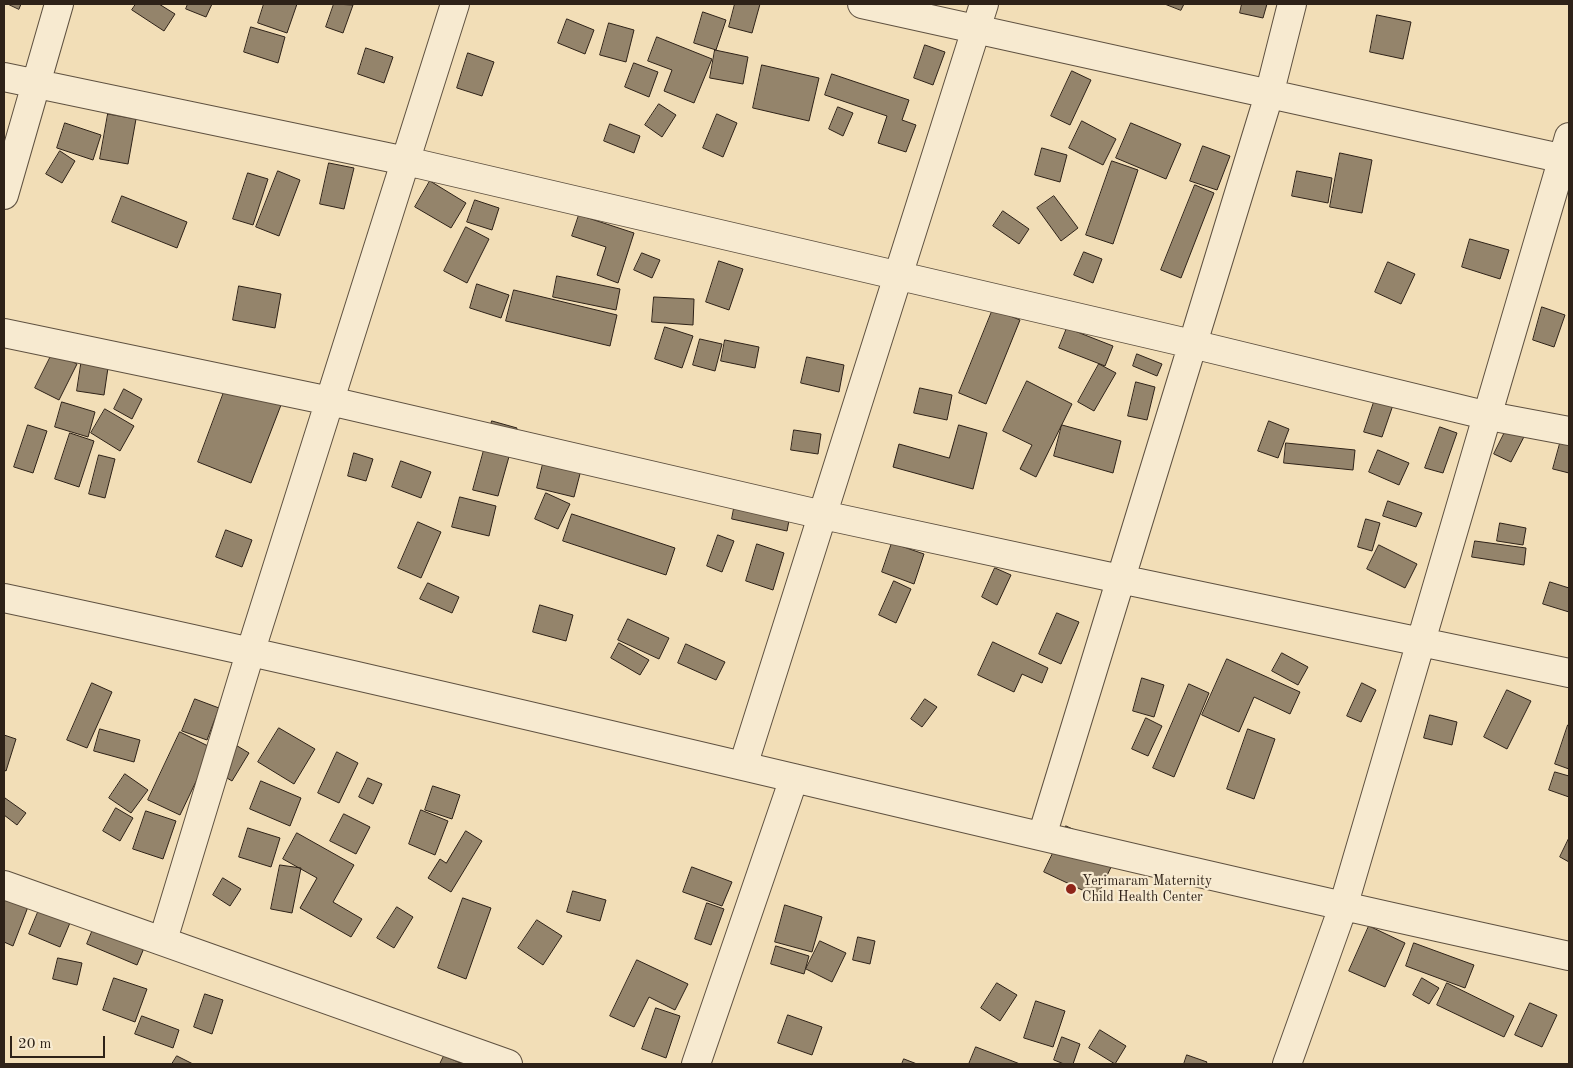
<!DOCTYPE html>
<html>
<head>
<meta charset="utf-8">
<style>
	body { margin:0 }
	#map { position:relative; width:1573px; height:1068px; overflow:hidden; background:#f2deb7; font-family:"Old Standard TT",serif }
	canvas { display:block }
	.frame { position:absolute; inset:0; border:5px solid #2e2218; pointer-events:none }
	.scale { position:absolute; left:10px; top:1036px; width:95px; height:22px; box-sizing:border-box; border:2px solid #2e2218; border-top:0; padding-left:6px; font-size:15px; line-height:18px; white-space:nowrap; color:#2e2218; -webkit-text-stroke:4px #f7ead0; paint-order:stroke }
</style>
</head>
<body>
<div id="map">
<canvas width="1573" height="1068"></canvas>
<div class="frame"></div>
<div class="scale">20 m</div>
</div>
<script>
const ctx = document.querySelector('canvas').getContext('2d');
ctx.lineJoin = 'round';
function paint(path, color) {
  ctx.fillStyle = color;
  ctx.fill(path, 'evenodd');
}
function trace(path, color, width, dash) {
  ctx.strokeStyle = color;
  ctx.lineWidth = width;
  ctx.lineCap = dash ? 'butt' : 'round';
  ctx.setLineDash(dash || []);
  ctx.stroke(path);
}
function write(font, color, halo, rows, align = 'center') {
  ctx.font = font + ' "Old Standard TT",serif';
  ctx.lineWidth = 4.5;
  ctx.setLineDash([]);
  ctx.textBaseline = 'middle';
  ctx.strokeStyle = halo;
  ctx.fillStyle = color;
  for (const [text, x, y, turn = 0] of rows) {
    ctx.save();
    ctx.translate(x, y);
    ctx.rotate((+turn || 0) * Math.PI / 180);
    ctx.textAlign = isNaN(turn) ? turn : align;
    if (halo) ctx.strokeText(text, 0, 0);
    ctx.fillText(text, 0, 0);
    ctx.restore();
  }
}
const building = new Path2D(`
	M8 4H21L19 9Z
	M136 4H159L175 14 164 31 132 10Z
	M188 4H212L206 17 186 9Z
	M264 4H297L287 33 258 23Z
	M334 4 353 5 343 33 326 27Z
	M735 4H760L752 33 729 27Z
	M1165 4H1184L1181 10Z
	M1242 4H1267L1263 18 1240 13Z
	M703 12 726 20 716 50 694 43Z
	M1377 15 1411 22 1403 59 1370 52Z
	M567 19 594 30 585 54 558 43Z
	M609 23 634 30 626 62 600 55Z
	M251 27 285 37 278 63 244 52Z
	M657 37 712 59 694 103 664 91 672 70 648 61Z
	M925 45 945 52 933 85 914 78Z
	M366 48 393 57 384 83 358 74Z
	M715 50 748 57 743 84 710 78Z
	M468 53 494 62 482 96 457 88Z
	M634 63 658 72 649 97 625 87Z
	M762 65 819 78 809 121 753 108Z
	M1072 71 1091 80 1070 125 1051 116Z
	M832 74 909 100 902 120 916 125 906 152 878 143 887 116 825 95Z
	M659 104 676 115 662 137 645 125Z
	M838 107 853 113 843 136 829 129Z
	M108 114 136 119 128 164 100 159Z
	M717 114 737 123 723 157 703 148Z
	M1082 121 1116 139 1103 165 1069 148Z
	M65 123 101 135 93 160 57 148Z
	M1131 123 1181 144 1166 179 1116 158Z
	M610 124 640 136 634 153 604 141Z
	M1203 146 1230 156 1217 190 1190 181Z
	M1042 148 1067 155 1060 182 1035 175Z
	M60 151 75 161 62 183 46 174Z
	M1340 153 1372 160 1362 213 1330 207Z
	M1112 161 1138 170 1113 244 1086 235Z
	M329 163 354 168 344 209 320 204Z
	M278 171 300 180 279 236 256 227Z
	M1297 171 1332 178 1328 203 1292 196Z
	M248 173 268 179 253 225 233 219Z
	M430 181 466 203 451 228 415 207Z
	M1195 185 1214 193 1181 278 1161 270Z
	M122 196 187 222 177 248 112 222Z
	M1054 196 1078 228 1061 241 1037 208Z
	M475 200 499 208 492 230 467 222Z
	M1003 211 1029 229 1019 244 993 226Z
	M579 215 634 233 618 283 597 275 606 247 572 236Z
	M466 227 489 239 467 283 444 271Z
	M1470 239 1509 250 1500 279 1462 267Z
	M1084 252 1102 259 1093 283 1074 275Z
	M642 253 660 260 652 278 634 270Z
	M719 261 743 269 729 310 706 302Z
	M1388 262 1415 274 1401 304 1375 292Z
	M557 276 620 289 616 310 553 297Z
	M477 284 509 295 501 318 470 308Z
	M239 286 281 294 275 328 233 320Z
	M514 290 617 315 610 346 506 321Z
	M654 297 694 299 693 325 652 322Z
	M1542 307 1565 315 1554 347 1533 340Z
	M993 309 1020 320 986 404 959 393Z
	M665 327 693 336 682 368 655 359Z
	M1067 328 1113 346 1105 366 1059 348Z
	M700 339 722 344 715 371 693 365Z
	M725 340 759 347 755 368 721 361Z
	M53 352 77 364 59 400 35 388Z
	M1137 354 1162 364 1157 376 1133 366Z
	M807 357 844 365 839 392 801 383Z
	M82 358 109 361 104 395 77 391Z
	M1099 364 1116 373 1094 411 1078 402Z
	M1027 381 1072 404 1036 477 1020 469 1032 445 1003 431Z
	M1136 382 1155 387 1147 420 1128 416Z
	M227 384 281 405 251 483 198 462Z
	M920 388 952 395 947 420 914 413Z
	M124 389 142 399 132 419 114 409Z
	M1375 399 1393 405 1382 437 1364 432Z
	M62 402 95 412 88 437 55 427Z
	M105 409 134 426 120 451 91 433Z
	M1512 418 1529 427 1511 462 1494 454Z
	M492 421 517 428 498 496 473 490Z
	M1269 421 1289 429 1278 458 1258 451Z
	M28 425 47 431 33 473 14 467Z
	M959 425 987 433 973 489 893 467 899 444 949 458Z
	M1062 425 1121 441 1113 473 1054 456Z
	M1440 427 1457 433 1443 473 1425 468Z
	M1564 429 1569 431V473L1553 469Z
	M794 430 821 434 818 454 791 450Z
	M70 433 94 441 79 487 55 479Z
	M1286 443 1355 450 1353 470 1284 463Z
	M1378 450 1409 463 1399 485 1369 472Z
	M354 453 373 459 366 481 348 476Z
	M99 455 115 459 105 498 89 494Z
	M545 456 582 466 574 497 537 488Z
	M401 461 431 472 421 498 392 487Z
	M546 493 570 504 558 529 535 519Z
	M460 497 496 506 489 536 452 527Z
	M736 498 791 510 787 531 732 519Z
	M1388 501 1422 513 1416 527 1383 516Z
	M572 514 675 548 666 575 563 541Z
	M1366 519 1380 523 1372 551 1358 547Z
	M418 522 441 532 421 578 398 568Z
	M1500 523 1526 528 1523 545 1497 541Z
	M226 530 252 540 242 567 216 557Z
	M718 535 734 541 722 572 707 566Z
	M1475 541 1526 548 1524 565 1472 557Z
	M892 543 924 554 914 584 882 572Z
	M757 544 784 553 773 590 746 581Z
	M1379 545 1417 564 1405 588 1367 569Z
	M995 568 1011 575 997 605 982 597Z
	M894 581 911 589 896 623 879 615Z
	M1550 582 1569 588V612L1543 604Z
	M428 583 459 597 452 613 420 599Z
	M540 605 573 615 566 641 533 632Z
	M1057 613 1079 622 1061 664 1039 654Z
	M628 619 669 638 659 659 618 640Z
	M993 642 1048 668 1042 683 1022 674 1014 692 978 675Z
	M619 643 649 660 640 675 611 658Z
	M686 644 725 662 716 680 678 663Z
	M1282 653 1308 667 1298 685 1272 671Z
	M1227 659 1300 692 1290 714 1254 697 1239 732 1202 715Z
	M1142 678 1164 685 1154 717 1133 711Z
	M92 683 112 692 87 748 67 740Z
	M1362 683 1376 690 1361 722 1347 716Z
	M1189 684 1209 693 1174 777 1153 768Z
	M1507 690 1531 701 1507 749 1484 737Z
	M195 699 219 708 207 740 182 731Z
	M925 699 937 707 922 727 911 719Z
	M1430 715 1457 722 1452 745 1424 738Z
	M1146 718 1162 726 1148 756 1132 749Z
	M1568 725H1569V769L1555 764Z
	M279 728 315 749 294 784 258 762Z
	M100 729 140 740 134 762 94 751Z
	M1248 729 1275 739 1254 799 1227 789Z
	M180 732 212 748 180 815 148 800Z
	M4 735 16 739 6 771 4 770Z
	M224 738 249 753 232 781 207 766Z
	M337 752 358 763 339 803 318 793Z
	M1555 772 1569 776V797L1549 790Z
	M125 774 148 790 131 813 109 798Z
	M368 778 382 784 373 804 359 797Z
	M261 781 301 798 290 826 250 809Z
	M433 786 460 795 452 819 425 810Z
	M5 798 26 813 17 825 4 815Z
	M116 808 133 818 120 841 103 831Z
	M421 810 448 821 435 855 409 844Z
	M146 811 176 821 163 859 133 849Z
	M344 814 370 827 356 854 330 841Z
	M1066 826 1119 850 1097 897 1044 872Z
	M248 828 280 838 271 867 239 857Z
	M466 831 482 841 451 892 428 878 440 859 446 863Z
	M297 833 354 865 333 902 362 919 351 937 300 908 317 878 283 859Z
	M1569 838V862L1560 857Z
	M280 865 301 868 292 913 271 909Z
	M692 867 732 882 722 906 683 892Z
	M223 878 241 889 230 906 213 895Z
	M4 889 31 899 13 946 4 942Z
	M573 891 606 900 600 921 567 912Z
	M463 898 491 908 466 979 438 968Z
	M707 903 724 909 711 945 695 939Z
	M41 905 72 918 60 947 29 934Z
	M785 905 822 917 812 952 775 942Z
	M397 907 413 917 394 948 377 938Z
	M537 920 562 936 543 965 518 948Z
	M1369 926 1405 943 1385 987 1349 971Z
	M94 927 144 948 137 965 87 944Z
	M858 937 875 941 870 964 853 960Z
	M820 941 846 953 832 982 806 969Z
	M1414 943 1474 965 1465 988 1406 966Z
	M776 946 809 956 804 974 771 964Z
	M58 958 82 963 77 985 53 979Z
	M637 960 688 984 675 1010 649 997 634 1027 610 1016Z
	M114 978 147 989 135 1022 103 1010Z
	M1422 978 1439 988 1429 1004 1413 995Z
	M997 983 1017 995 1000 1021 981 1008Z
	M1447 983 1514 1016 1504 1037 1437 1005Z
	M205 994 223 1000 212 1034 194 1027Z
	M1036 1001 1065 1011 1053 1047 1024 1038Z
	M1530 1003 1557 1015 1542 1047 1515 1035Z
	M656 1008 680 1016 666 1058 642 1049Z
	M788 1015 822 1027 812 1055 778 1043Z
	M142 1016 179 1030 173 1048 135 1034Z
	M1100 1030 1126 1046 1115 1064 1089 1048Z
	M1062 1037 1080 1044 1073 1064H1064L1054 1060Z
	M976 1047 1020 1064H969Z
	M1187 1055 1207 1062 1206 1064H1184Z
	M177 1056 193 1064H172Z
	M444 1056 463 1064H440Z
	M904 1059 917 1064H902Z`);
paint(building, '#94846b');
trace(building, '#2e2218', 1);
const street = new Path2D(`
	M862 4 1569 160
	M4 77 406 161 1192 344 1489 416 1569 431
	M4 195 59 4
	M4 333 330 401 823 515 1120 579 1569 673
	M4 598C527 709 1046 843 1569 956
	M743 766 984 4
	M1042 836 1269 95 1292 4
	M4 885 508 1064
	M163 940 251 650 455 4
	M696 1064 794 778
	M1287 1064 1343 907 1569 137`);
trace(street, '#5f5140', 30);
trace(street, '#f7ead0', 28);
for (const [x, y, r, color] of [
	[1071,889,6,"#8f2418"]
]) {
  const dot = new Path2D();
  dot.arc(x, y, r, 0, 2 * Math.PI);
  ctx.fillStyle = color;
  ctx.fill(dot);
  trace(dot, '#f7ead0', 2);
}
write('14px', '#2e2218', '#f7ead0', [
	["Yerimaram Maternity",1082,881],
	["Child Health Center",1082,897]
], 'left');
</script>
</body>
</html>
